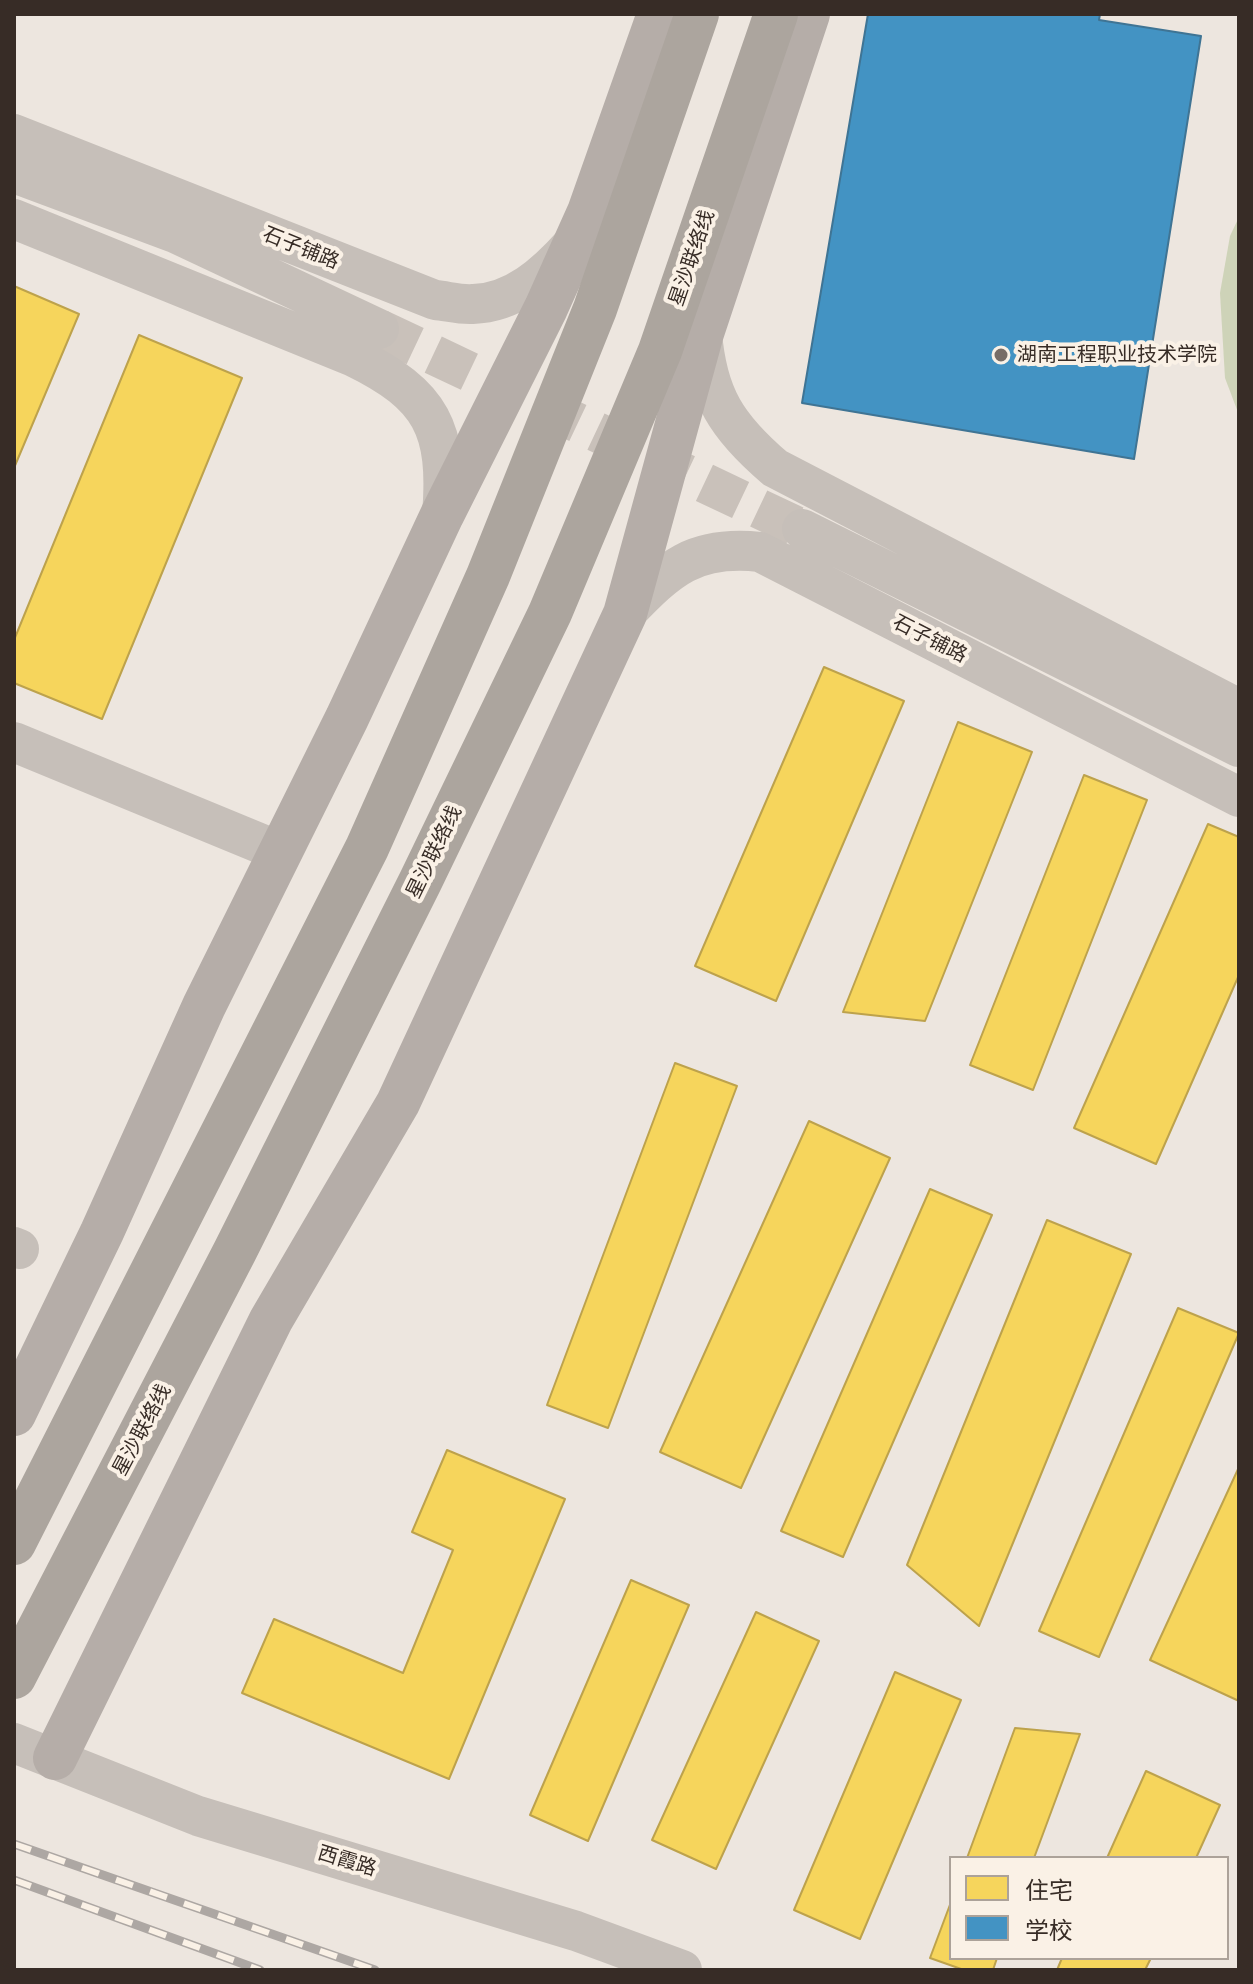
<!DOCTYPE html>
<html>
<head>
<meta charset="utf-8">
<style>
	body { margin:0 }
	#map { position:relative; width:1253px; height:1984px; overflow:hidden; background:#ede6df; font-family:"Public Sans","Noto Sans SC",sans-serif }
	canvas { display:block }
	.frame { position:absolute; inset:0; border:16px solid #372c26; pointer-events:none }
	.legend { position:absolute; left:949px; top:1856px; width:280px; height:104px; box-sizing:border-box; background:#faf1e6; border:2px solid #aca299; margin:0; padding:10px 14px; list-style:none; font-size:24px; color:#372c26 }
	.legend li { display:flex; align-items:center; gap:16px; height:40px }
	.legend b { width:40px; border:2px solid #aca299 }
</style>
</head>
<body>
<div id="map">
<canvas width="1253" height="1984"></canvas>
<div class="frame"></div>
<ul class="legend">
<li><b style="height:22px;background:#f6d55c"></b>住宅</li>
<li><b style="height:22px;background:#4393c3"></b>学校</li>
</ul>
</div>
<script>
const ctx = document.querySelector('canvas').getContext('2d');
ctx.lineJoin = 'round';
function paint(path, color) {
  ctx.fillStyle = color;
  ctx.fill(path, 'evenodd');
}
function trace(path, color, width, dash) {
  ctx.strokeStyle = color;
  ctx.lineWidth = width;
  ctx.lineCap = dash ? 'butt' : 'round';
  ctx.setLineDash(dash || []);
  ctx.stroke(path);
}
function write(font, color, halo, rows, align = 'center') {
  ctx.font = font + ' "Public Sans","Noto Sans SC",sans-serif';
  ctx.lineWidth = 8;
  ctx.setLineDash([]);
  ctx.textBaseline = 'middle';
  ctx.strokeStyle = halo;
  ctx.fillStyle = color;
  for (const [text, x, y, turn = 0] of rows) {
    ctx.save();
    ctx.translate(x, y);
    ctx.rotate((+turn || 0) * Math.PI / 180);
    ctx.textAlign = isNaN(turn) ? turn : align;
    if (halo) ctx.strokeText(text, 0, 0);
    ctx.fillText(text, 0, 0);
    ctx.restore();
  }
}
paint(new Path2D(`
	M1239 217V415L1225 378 1220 293 1230 236Z`), '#ced3b8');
const homes = new Path2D(`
	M14 286 79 314 14 468Z
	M139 335 242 378 102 719 14 683V640Z
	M824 667 904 701 776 1001 695 966Z
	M958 722 1032 752 925 1021 843 1012Z
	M1084 775 1147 800 1033 1090 970 1065Z
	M1208 824 1239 837V975L1156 1164 1074 1128Z
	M675 1063 737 1086 608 1428 547 1405Z
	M809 1121 890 1158 741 1488 660 1452Z
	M930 1189 992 1215 843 1557 781 1531Z
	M1047 1220 1131 1254 979 1626 907 1565Z
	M1178 1308 1239 1333 1099 1657 1039 1631Z
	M447 1450 565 1499 449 1779 242 1693 274 1619 403 1673 453 1550 412 1532Z
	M1239 1467V1701L1150 1660Z
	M631 1580 689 1605 588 1841 530 1815Z
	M756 1612 819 1641 716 1869 652 1840Z
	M895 1672 961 1700 860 1939 794 1910Z
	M1015 1728 1080 1734 1034 1858H967Z
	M1146 1771 1220 1805 1196 1858H1107Z
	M951 1902V1958H997L993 1970H964L930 1958Z
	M1062 1958H1151L1145 1970H1057Z`);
paint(homes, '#f6d55c');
trace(homes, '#bda24c', 2);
const schools = new Path2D(`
	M868 14H1100L1099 20 1201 36 1134 459 802 403Z`);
paint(schools, '#4393c3');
trace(schools, '#3f7494', 2);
trace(new Path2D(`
	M379 329 802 529`), '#c9c1ba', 40, [40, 20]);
trace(new Path2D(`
	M14 134 435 300C447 301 460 305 473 304 514 303 546 274 572 245
	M14 173 175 233 379 329
	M14 219 354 357C432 395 449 429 442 515
	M702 333C707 396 727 427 775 468L1239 709
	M802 529 1239 747
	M625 614C669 568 694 545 760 552L1239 797
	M14 742 281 852
	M14 1247 19 1249
	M14 1743 198 1816 576 1931 682 1970`), '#c6bfb9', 40);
trace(new Path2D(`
	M14 1414 102 1232 204 1006 347 718 442 515 546 308 589 212 659 14
	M55 1758 271 1320 398 1103 625 614 702 333 808 14`), '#b5ada8', 44);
trace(new Path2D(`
	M14 1543 367 848 488 576 595 309 697 14
	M14 1677 235 1251 420 882 550 613 660 351 776 14`), '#aca59e', 44);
const rail = new Path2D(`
	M14 1844 375 1970
	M14 1880 260 1970`);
trace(rail, '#ada7a3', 9);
trace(rail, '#faf1e6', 6, [18]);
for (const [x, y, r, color] of [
	[1001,355,8,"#776d67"]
]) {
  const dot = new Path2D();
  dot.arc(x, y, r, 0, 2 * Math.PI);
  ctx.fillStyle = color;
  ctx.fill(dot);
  trace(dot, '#faf1e6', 3);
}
write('20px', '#372c26', '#faf1e6', [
	["石子铺路",301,248,22],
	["星沙联络线",692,258,-71],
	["石子铺路",930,639,27],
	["星沙联络线",434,852,-64],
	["星沙联络线",142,1430,-62],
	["西霞路",347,1861,17]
]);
write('20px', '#372c26', '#faf1e6', [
	["湖南工程职业技术学院",1017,355]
], 'left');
</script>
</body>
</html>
